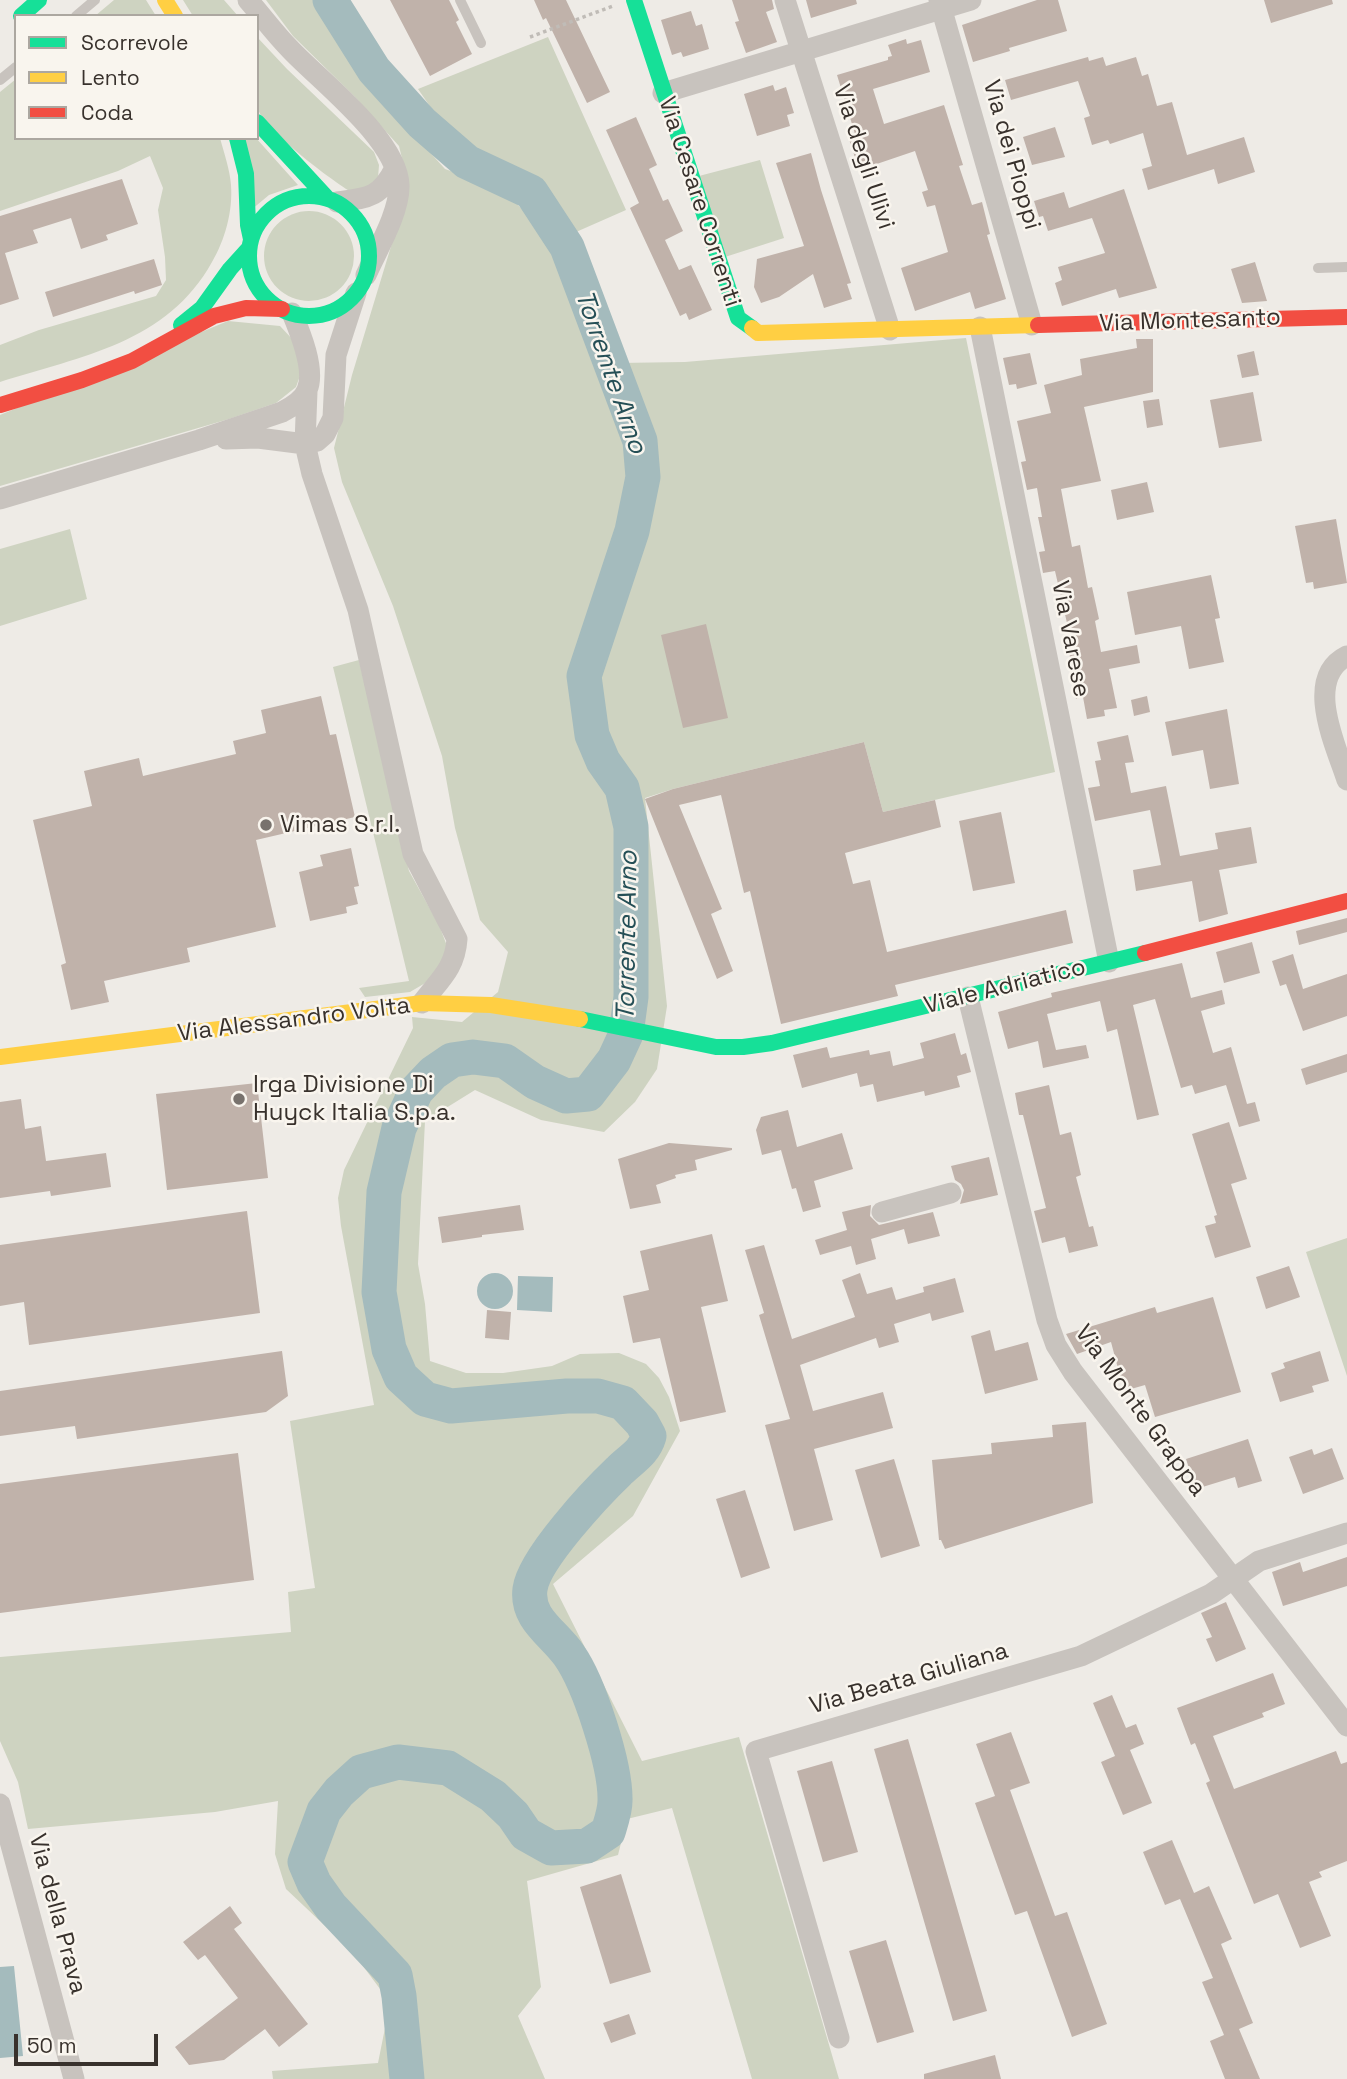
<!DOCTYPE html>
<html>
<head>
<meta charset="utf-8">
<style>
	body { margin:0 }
	#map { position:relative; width:1347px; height:2079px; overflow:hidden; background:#eeebe6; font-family:"Space Grotesk",sans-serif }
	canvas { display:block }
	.legend { position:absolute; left:14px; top:14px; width:245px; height:126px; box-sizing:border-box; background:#f9f5ee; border:2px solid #aca7a0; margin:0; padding:9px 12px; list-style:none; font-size:21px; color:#38312c }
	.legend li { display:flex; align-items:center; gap:14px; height:35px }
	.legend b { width:35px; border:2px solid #aca7a0 }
	.scale { position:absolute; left:14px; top:2034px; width:144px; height:32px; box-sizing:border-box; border:4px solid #38312c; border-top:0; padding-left:9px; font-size:21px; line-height:24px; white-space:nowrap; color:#38312c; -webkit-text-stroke:5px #f9f5ee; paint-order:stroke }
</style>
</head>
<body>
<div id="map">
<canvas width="1347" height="2079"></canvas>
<ul class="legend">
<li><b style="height:9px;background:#16e098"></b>Scorrevole</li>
<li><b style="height:9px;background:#ffcf43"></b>Lento</li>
<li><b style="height:9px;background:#f24e42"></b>Coda</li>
</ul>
<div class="scale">50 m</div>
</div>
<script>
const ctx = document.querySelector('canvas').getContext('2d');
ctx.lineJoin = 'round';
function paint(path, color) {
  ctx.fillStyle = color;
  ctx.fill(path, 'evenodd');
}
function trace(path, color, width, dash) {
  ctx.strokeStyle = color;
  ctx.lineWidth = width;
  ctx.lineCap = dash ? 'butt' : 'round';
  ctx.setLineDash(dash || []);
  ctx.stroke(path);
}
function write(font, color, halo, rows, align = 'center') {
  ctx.font = font + ' "Space Grotesk",sans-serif';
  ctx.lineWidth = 5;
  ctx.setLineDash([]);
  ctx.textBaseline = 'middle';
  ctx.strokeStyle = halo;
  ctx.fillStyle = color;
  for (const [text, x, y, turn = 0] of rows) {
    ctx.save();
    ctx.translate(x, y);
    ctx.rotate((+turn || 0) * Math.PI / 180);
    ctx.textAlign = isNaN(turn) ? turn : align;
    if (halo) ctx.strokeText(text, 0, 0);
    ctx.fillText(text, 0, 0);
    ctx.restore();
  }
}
paint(new Path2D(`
	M114 0H146L156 16H95Z
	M183 0H224L238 16H193Z
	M266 0H314L399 118 445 169 502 189 526 213 561 260 631 449 648 443 618 363 685 362 966 338 1055 772 883 812 864 742 673 789 645 798 667 1006 657 1069 635 1102 604 1132 541 1120 475 1090 425 1121 418 1264 425 1304 430 1361 466 1373H503L552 1366 580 1354 619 1353 646 1364 659 1378 669 1397 680 1431 633 1516 553 1584 642 1761 739 1737 839 2079H752L672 1808 627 1819 618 1855 527 1881 541 1987 518 2016 545 2079H273L272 2071 378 2063 387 2018 383 1993 360 1962 340 1940 286 1889 275 1854 278 1801 215 1812 28 1829 18 1782 0 1741V1657L291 1632 288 1592 315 1588 290 1421 374 1405 341 1226 338 1198 344 1170 413 1028 412 1017 462 1022 498 992 508 952 480 920 455 828 442 756 393 606 342 482 334 448 352 375 409 187 399 146 354 96 293 36Z
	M257 37 287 69 374 152 379 165 378 178 367 189 353 193C332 181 263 129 257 107 254 93 257 53 257 37Z
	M548 37 626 210 576 232 534 178 469 152 447 131 418 89Z
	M16 79V138H220C224 153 230 170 231 185 233 211 225 240 212 262 167 343 82 356 0 382V345L39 330 156 296 166 280 165 257 158 210 163 188 150 156 118 171 0 211V92Z
	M244 138H256L298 185 269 195 251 210Z
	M760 160 784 238 725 257 699 176Z
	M264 256a45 45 0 1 1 90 0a45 45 0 1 1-90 0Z
	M228 321 280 326 295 342 302 370 296 387 276 403 229 419 0 486V415Z
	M70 529 87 599 0 626V549Z
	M359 660 409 871 439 925 447 946 445 962 427 982 410 992 365 997 359 988 409 981 333 667Z
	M1347 1238V1376L1306 1252Z`), '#ced3c1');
paint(new Path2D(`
	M477 1291a18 18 0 1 1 36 0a18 18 0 1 1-36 0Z
	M518 1276 553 1277 552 1312 517 1310Z
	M14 1966 23 2056 0 2058V1967Z`), '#a4bbbd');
trace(new Path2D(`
	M330 0 374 70 422 123 467 162 531 192 567 247 640 441 643 477 632 531 584 676 592 735 603 761 622 788 631 827V997L626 1034 614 1060 588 1094 566 1096 535 1082 505 1061 473 1057 452 1060 433 1073 416 1091 399 1128 384 1192 379 1292 389 1349 401 1377 425 1399 451 1406 567 1396H598L623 1403 642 1423 649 1436C644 1453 631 1459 619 1471 596 1493 534 1559 530 1589 526 1619 554 1633 569 1655 589 1683 616 1766 615 1801 615 1811 611 1822 608 1832L587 1846 551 1848 526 1834 513 1815 493 1796 448 1768 398 1762 361 1772 339 1792 324 1811 305 1862 314 1883 331 1907 395 1975 399 1996 407 2079`), '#a4bbbd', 35);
paint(new Path2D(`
	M390 0H449L459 20 456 22 472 54 430 76Z
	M534 0H566L610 92 587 103 546 18 543 20Z
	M732 0H772L774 9 766 12 777 42 746 53 735 22 739 21Z
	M806 0H856L857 4 811 18Z
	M1037 0H1058L1067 31 1009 48 1010 51 973 62 962 25Z
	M1264 0H1332L1333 4 1271 23Z
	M691 11 696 26 702 24 709 49 683 57 681 52 672 55 661 20Z
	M906 39 907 44 921 40 930 72 873 89 884 124 944 105 963 165 959 166 972 205 982 202 990 234 987 235 1006 299 975 309 970 292 915 311 901 268 948 252 935 205 927 207 922 192 928 190 915 151 859 170 848 136 855 134 837 75 888 60V57L892 56 888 45Z
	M1088 57 1089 61 1103 57 1106 66 1136 57 1142 76 1148 74 1157 106 1172 102 1187 155 1244 137 1255 172 1218 184 1214 169 1148 190 1142 169 1152 166 1143 133 1110 144 1108 140 1092 145 1084 118 1090 116 1078 81 1011 100 1005 80Z
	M773 85 775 91 786 87 794 113 787 115 790 126 757 136 744 94Z
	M636 117 657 165 649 169 663 201 668 199 683 231 665 240 679 270 691 265 712 310 689 320 686 313 680 316 630 208 639 203 606 130Z
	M1055 127 1065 157 1032 165 1023 137Z
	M811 153 821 190 851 283 847 284 852 299 824 308 813 274 779 297 761 303 754 287 757 259 804 246 776 163Z
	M122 179 138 224 106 235 108 240 81 249 71 218 33 230 38 243 5 253 19 299 0 305V216Z
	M1124 189 1157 288 1119 298 1116 289 1062 306 1055 283 1062 280 1058 267 1105 253 1092 218 1048 231 1043 216 1039 217 1034 201 1064 192 1069 208Z
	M154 259 162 285 135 294 134 291 53 317 45 292Z
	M1255 262 1267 301 1242 303 1231 269Z
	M1136 339H1153V392L1084 407 1101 481 1061 489 1072 547 1080 545 1088 588 1092 587 1099 619 1095 621 1101 652 1137 645 1140 663 1109 669 1117 708 1104 710 1105 716 1087 719 1083 697 1076 699 1067 637 1070 636 1055 571 1043 573 1039 552 1045 551 1038 517H1042L1037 488 1027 490 1021 462 1026 461 1017 421 1051 413 1044 385 1082 375 1080 359 1137 348Z
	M1254 351 1259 375 1242 378 1237 355Z
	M1030 353 1037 384 1017 389 1016 384 1009 385 1003 358Z
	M1253 392 1262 441 1219 448 1210 400Z
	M1159 399 1163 425 1147 428 1143 401Z
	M1147 482 1154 512 1117 520 1111 490Z
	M1336 519 1347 583 1314 589 1313 582 1306 583 1295 526Z
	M1211 575 1220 618 1215 619 1224 662 1189 669 1181 626 1135 635 1127 592Z
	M706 624 728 718 683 728 661 635Z
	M321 696 330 735 336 734 355 817 256 840 276 927 187 948 190 962 104 981 109 1002 71 1010 61 965 66 963 33 820 92 806 84 771 139 758 143 776 236 754 233 741 266 733 261 710Z
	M1147 696 1150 712 1134 716 1131 700Z
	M1227 709 1239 784 1210 789 1203 750 1172 756 1165 722Z
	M1128 735 1134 762 1125 763 1131 793 1166 786 1180 856 1218 849 1215 833 1251 827 1257 863 1219 870 1228 914 1199 922 1192 881 1136 891 1133 870 1161 865 1150 810 1095 821 1088 788 1100 786 1095 761 1101 760 1097 742Z
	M864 742 883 812 935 800 941 827 845 853 853 884 870 880 887 952 1066 910 1073 943 895 985 898 996 781 1024 750 891 744 893 721 795 679 805 722 909 711 914 733 971 717 979 645 799 673 789Z
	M1001 812 1015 883 973 891 959 821Z
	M351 848 359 886 354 887 358 904 346 907 347 913 310 921 299 872 323 866 320 855Z
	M1347 918V932L1299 945 1296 931Z
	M1252 942 1260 973 1224 983 1216 952Z
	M1293 954 1303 989 1347 974V1016L1303 1031 1286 984 1280 986 1272 961Z
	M1182 963 1191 998 1222 990 1225 1004 1201 1011 1213 1053 1231 1047 1247 1104 1255 1102 1260 1121 1239 1127 1226 1085 1195 1094 1192 1085 1181 1088 1155 999 1133 1005 1159 1115 1137 1120 1117 1029 1107 1032 1100 1001 1047 1014 1056 1050 1086 1045 1089 1058 1043 1068 1038 1041 1008 1049 998 1012 1052 997 1051 993Z
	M955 1033 961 1055 966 1053 971 1072 957 1076 960 1087 925 1096 924 1091 877 1102 873 1084 860 1087 857 1073 802 1088 793 1055 827 1047 830 1058 869 1050 870 1055 890 1051 893 1066 924 1058 920 1043Z
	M1347 1054V1072L1306 1085 1301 1069Z
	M257 1083 268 1178 167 1190 156 1094Z
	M1049 1085 1060 1135 1071 1132 1081 1175 1076 1177 1089 1227 1093 1226 1098 1246 1069 1253 1065 1237 1042 1243 1034 1211 1046 1208 1023 1115H1019L1015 1093Z
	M21 1099 25 1129 41 1126 46 1161 106 1153 111 1187 51 1196 50 1191 0 1198V1102Z
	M788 1110 797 1147 842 1133 853 1169 814 1181 821 1207 803 1212 796 1188 792 1189 781 1150 762 1155 756 1130 761 1117Z
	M1229 1122 1247 1179 1231 1184 1251 1247 1215 1258 1205 1226 1216 1223 1214 1216 1217 1215 1192 1134Z
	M669 1143 732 1148V1150L695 1160 697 1170 675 1175 676 1178 656 1185 661 1203 630 1209 618 1159Z
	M989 1157 998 1195 960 1204 964 1190 961 1184 955 1180 951 1166Z
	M520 1205 524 1230 482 1235V1237L442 1243 438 1217Z
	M871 1205 870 1216 879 1225 933 1212 940 1236 908 1244 904 1229 871 1239 876 1259 856 1265 851 1246 820 1255 815 1240 847 1230 842 1212Z
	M247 1211 260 1313 29 1345 24 1302 0 1306V1245Z
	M712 1234 728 1301 701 1307 726 1412 680 1422 660 1338 633 1343 623 1296 649 1290 640 1251Z
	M764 1245 792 1339 855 1317 842 1280 860 1273 867 1294 892 1287 896 1300 924 1292 923 1287 955 1278 964 1312 932 1321 930 1313 894 1324 899 1342 879 1348 876 1338 800 1365 813 1411 883 1392 893 1428 814 1449 833 1520 794 1531 765 1425 790 1419 759 1315 764 1313 745 1250Z
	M1289 1266 1300 1297 1266 1309 1256 1277Z
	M1213 1297 1241 1392 1155 1417 1145 1385 1124 1391 1111 1342 1077 1354 1066 1334 1155 1307 1157 1313Z
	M487 1310 511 1312 509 1340 485 1338Z
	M990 1330 995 1351 1028 1342 1038 1380 985 1394 971 1336Z
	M282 1351 288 1396 266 1412 77 1439 75 1426 0 1436V1391Z
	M1320 1351 1329 1381 1312 1386 1314 1392 1280 1402 1271 1373 1285 1368 1283 1363Z
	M1086 1422 1093 1503 945 1549 941 1540H939L932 1460 992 1454 991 1443 1053 1437 1052 1425Z
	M1248 1439 1262 1481 1238 1488 1235 1477 1196 1489 1186 1459Z
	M1332 1448 1344 1479 1303 1494 1289 1457 1312 1449 1314 1455Z
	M238 1453 254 1580 0 1613V1484Z
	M894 1459 920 1546 881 1558 855 1470Z
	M745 1490 770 1568 741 1578 716 1499Z
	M1347 1557V1586L1283 1606 1272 1572 1300 1562 1303 1572Z
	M1226 1602 1246 1649 1216 1662 1206 1639 1212 1637 1201 1613Z
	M1273 1673 1285 1704 1262 1713 1264 1717 1213 1736 1234 1789 1336 1751 1341 1764 1347 1762V1861L1319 1872 1322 1877 1309 1882 1331 1936 1300 1948 1278 1894 1254 1904 1206 1783 1210 1781 1195 1743 1191 1745 1177 1708Z
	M1112 1695 1126 1728 1136 1724 1144 1744 1130 1750 1152 1803 1123 1815 1101 1762 1115 1756 1093 1703Z
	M1011 1732 1030 1783 1010 1790 1055 1916 1067 1912 1107 2024 1072 2037 1027 1911 1015 1915 975 1803 995 1796 976 1744Z
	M908 1739 987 2011 953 2021 874 1749Z
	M832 1761 858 1852 823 1862 797 1771Z
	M1172 1840 1194 1893 1209 1886 1232 1939 1221 1944 1253 2023 1239 2029 1260 2079H1225L1210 2041 1224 2035 1202 1982 1213 1978 1180 1899 1165 1905 1143 1852Z
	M621 1874 651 1972 610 1984 580 1887Z
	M230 1906 242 1923 234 1929 308 2024 279 2047 265 2029 224 2060 189 2065 175 2047 238 1998 205 1955 198 1960 183 1942Z
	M886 1940 914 2032 877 2043 849 1951Z
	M629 2014 636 2034 611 2043 603 2023Z
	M995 2055 1001 2079H924V2074Z`), '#c0b2aa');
trace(new Path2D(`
	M530 37 613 6`), '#c0bcb7', 3.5, [3.5, 3.5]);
trace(new Path2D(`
	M460 0 481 43
	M76 16 95 0
	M0 80 16 67
	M1318 268 1347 267`), '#c8c3be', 10);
trace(new Path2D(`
	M248 0C262 16 275 34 290 49 320 81 397 139 399 185 400 212 377 250 366 275
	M785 0 890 330
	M939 0 1032 325
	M663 93 971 0
	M337 202C368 198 380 198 395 168
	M980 327 1109 962
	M307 391 305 444 312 474 358 610 413 854 457 939C455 969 439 980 422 1003
	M226 439 258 438 305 444 317 441 325 434 333 418 336 355 356 293
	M0 499 199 440 282 412C291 407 303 401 307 390 316 370 300 332 292 313
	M1347 656C1303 678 1336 746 1347 780
	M968 997 1047 1320 1056 1345 1073 1372 1347 1726
	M882 1212 951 1193
	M0 1804 74 2079
	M839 2038 756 1751 1081 1656 1211 1594 1259 1561 1347 1533`), '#c8c3be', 21);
trace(new Path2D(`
	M634 0 738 318 752 328
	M21 16 39 0
	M257 122 328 199
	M237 138 246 174 248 225 251 239
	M249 256a60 60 0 1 1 120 0a60 60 0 1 1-120 0Z
	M181 325 202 308 230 269 249 248
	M580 1019 716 1047H743L772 1043 1145 953`), '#16e098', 16);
trace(new Path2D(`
	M165 0 175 16
	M752 328 758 333 1038 325
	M0 1057 422 1003 491 1005 580 1019`), '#ffcf43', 16);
trace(new Path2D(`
	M1038 325 1347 317
	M0 405 82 380 132 361 214 316 246 308 282 309
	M1145 953 1347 901`), '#f24e42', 16);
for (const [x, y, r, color] of [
	[266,825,7,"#78726d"],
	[239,1099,7,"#78726d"]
]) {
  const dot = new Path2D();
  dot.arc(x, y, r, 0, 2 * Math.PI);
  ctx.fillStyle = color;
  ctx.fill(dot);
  trace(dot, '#f9f5ee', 2.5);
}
write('24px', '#38312c', '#f9f5ee', [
	["Via dei Pioppi",1011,155,74],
	["Via degli Ulivi",863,157,72],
	["Via Cesare Correnti",699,202,72],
	["Via Montesanto",1190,321,-2],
	["Via Varese",1070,639,79],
	["Viale Adriatico",1005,987,-14],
	["Via Alessandro Volta",294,1020,-7],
	["Via Monte Grappa",1140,1411,54],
	["Via Beata Giuliana",909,1679,-16],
	["Via della Prava",57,1914,75]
]);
write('24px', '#38312c', '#f9f5ee', [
	["Vimas S.r.l.",280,825],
	["Irga Divisione Di",253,1085],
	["Huyck Italia S.p.a.",253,1113]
], 'left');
write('italic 26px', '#254f56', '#f9f5ee', [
	["Torrente Arno",610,372,71],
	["Torrente Arno",628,936,-89]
]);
</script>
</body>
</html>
